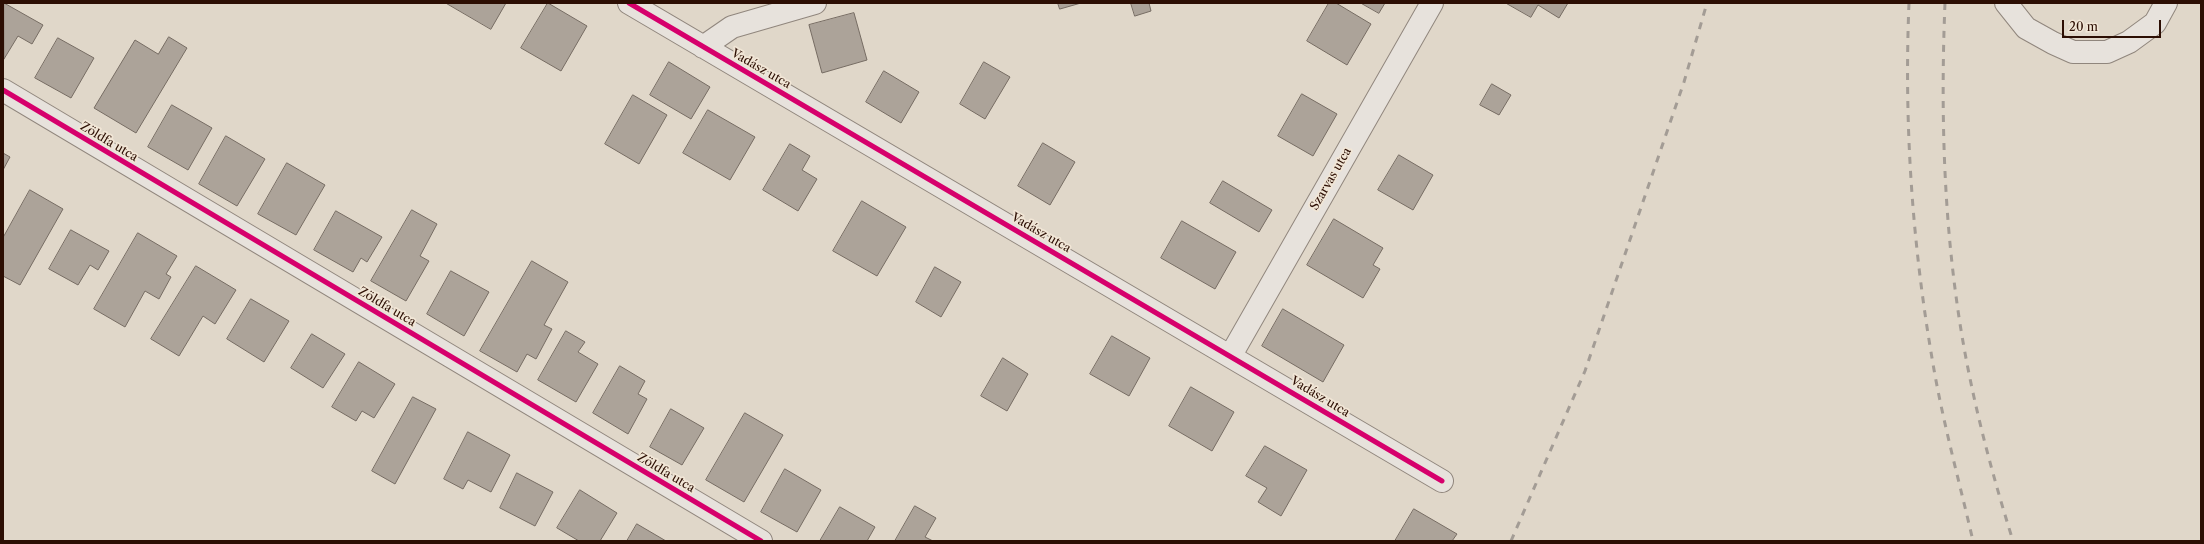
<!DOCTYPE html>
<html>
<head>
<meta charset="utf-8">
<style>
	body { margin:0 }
	#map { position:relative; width:2204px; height:544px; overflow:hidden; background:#e0d7c9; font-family:"Libre Caslon Text",serif }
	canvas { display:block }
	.frame { position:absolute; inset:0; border:4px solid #2c0e03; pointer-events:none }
	.scale { position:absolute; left:2062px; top:20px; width:99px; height:18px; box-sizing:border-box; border:2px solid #2c0e03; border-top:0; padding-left:5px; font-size:12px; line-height:14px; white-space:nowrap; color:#2c0e03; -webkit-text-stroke:3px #f1e6d6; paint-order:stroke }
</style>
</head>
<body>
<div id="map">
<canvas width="2204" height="544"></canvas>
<div class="frame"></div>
<div class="scale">20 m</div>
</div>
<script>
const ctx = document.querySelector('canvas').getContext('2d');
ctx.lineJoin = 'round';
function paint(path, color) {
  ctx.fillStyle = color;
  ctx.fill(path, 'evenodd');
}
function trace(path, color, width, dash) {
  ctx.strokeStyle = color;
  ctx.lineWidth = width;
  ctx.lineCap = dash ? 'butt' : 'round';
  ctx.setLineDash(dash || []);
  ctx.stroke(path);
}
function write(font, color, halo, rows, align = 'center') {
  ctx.font = font + ' "Libre Caslon Text",serif';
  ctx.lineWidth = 3.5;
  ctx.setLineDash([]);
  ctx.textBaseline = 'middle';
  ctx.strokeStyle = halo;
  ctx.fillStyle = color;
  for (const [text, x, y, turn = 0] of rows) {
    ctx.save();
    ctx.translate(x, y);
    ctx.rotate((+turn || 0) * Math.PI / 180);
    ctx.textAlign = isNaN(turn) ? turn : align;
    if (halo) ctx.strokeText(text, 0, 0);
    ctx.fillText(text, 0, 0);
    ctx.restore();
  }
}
const building = new Path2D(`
	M4 3 43 25 32 44 18 36 4 59Z
	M446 3H506L491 29Z
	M548 3 587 26 561 71 521 48Z
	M1058 3H1081L1060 9Z
	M1131 3H1149L1151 11 1135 16Z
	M1329 3H1336L1371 24 1347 65 1307 41Z
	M1361 3H1385L1379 13Z
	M1506 3H1568L1559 18 1538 5 1531 17Z
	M854 13 867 60 822 73 809 25Z
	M169 37 187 48 136 133 94 108 135 40 158 54Z
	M58 38 94 58 71 98 35 78Z
	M669 62 710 87 691 119 650 95Z
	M984 62 1010 77 985 119 960 104Z
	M884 71 919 92 901 123 866 102Z
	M1492 84 1511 95 1499 115 1480 105Z
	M1302 94 1337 114 1313 156 1278 136Z
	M633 95 667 115 639 164 605 144Z
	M172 105 212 128 188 170 148 147Z
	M708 110 755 137 730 180 683 153Z
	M226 136 265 159 237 206 199 184Z
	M1043 143 1075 162 1050 205 1018 186Z
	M790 144 810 156 802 170 817 179 798 211 763 190Z
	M3 153 10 157 3 170Z
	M1399 155 1433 175 1413 210 1378 190Z
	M287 163 325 185 296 235 258 214Z
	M1223 181 1272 210 1259 232 1210 203Z
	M30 190 63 209 20 285 3 276V238Z
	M862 201 906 227 877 276 833 251Z
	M412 210 437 224 420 256 429 261 406 301 371 281Z
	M336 211 382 237 367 262 361 258 353 272 314 250Z
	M1334 219 1383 248 1373 265 1380 269 1363 298 1307 265Z
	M1182 221 1236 252 1215 289 1161 258Z
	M71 230 109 251 98 270 90 265 78 285 49 269Z
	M138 233 177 256 166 274 171 277 159 299 145 291 125 327 94 309Z
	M532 261 568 282 544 325 552 329 536 359 527 354 517 372 480 351Z
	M196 266 236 290 215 324 203 316 179 356 151 339Z
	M935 267 961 282 941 317 916 302Z
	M451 271 489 292 464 336 427 314Z
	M251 299 289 321 264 362 227 339Z
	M1283 309 1344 345 1323 382 1262 346Z
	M566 331 585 342 578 352 598 364 576 402 538 380Z
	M312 334 345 354 323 388 291 368Z
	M1112 336 1150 358 1129 396 1090 374Z
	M1003 358 1028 374 1007 411 981 396Z
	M359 362 395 384 374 418 362 411 356 421 332 407Z
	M620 366 645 381 638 394 647 399 628 434 593 413Z
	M1191 387 1234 412 1212 451 1169 426Z
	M413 397 436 409 395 484 372 471Z
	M671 409 704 428 682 465 650 447Z
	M745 413 783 435 744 502 706 480Z
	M468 432 510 455 491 492 468 480 463 489 444 479Z
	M1265 446 1307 470 1281 516 1258 502 1267 488 1246 476Z
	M785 469 821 490 797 532 761 512Z
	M517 473 553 492 535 526 500 508Z
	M580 490 617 513 600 541H579L557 528Z
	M915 506 936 518 925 537 933 541H895Z
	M840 507 875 527 867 541H820Z
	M1414 509 1457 534 1452 541H1395Z
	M637 524 666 541H627Z`);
paint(building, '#aca399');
trace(building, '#766c63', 1);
const minor = new Path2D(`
	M629 3 1442 481
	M2006 3 2026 28 2053 43 2073 52H2107L2129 42 2155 23 2166 3
	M703 47 732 27 815 3
	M3 90 761 541
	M1231 355 1432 3`);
trace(minor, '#90867d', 24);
trace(minor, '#e7e2dc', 22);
trace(new Path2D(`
	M1909 3C1904 122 1912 241 1932 358 1942 419 1959 480 1973 541
	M1945 3C1941 100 1943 200 1956 296 1967 380 1988 461 2013 541
	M1511 541 1585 371 1684 82 1707 3`), '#a39c95', 3, [7, 7]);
trace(new Path2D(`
	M629 3 1442 481
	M3 90 761 541`), '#d6006c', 5);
write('12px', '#2c0e03', '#f1e6d6', [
	["Vadász utca",761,69,30],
	["Zöldfa utca",109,142,31],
	["Szarvas utca",1331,179,-60],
	["Vadász utca",1041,233,30],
	["Zöldfa utca",387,307,31],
	["Vadász utca",1320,397,31],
	["Zöldfa utca",666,473,31]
]);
</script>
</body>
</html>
